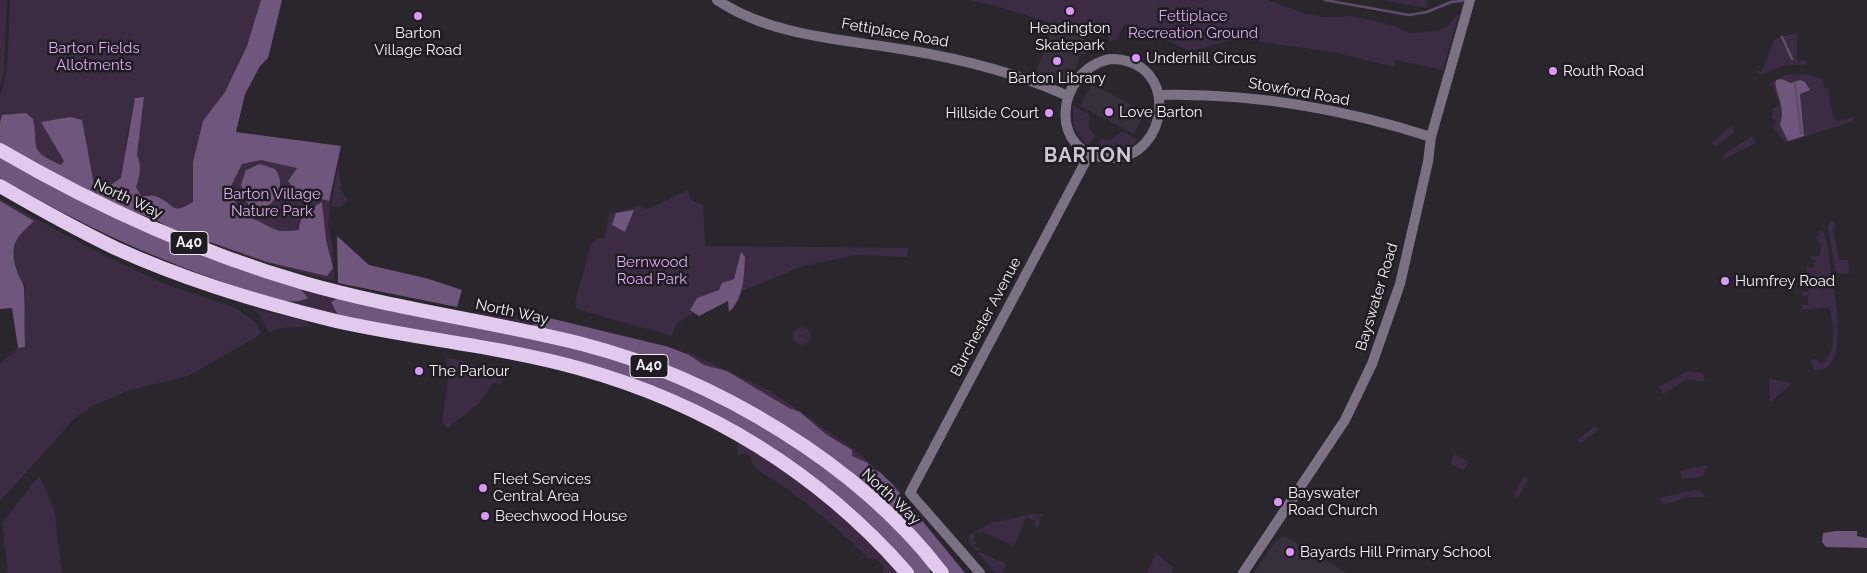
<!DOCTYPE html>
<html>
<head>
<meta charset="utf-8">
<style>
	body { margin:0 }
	canvas { display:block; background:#2b252e }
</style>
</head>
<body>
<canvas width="1867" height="573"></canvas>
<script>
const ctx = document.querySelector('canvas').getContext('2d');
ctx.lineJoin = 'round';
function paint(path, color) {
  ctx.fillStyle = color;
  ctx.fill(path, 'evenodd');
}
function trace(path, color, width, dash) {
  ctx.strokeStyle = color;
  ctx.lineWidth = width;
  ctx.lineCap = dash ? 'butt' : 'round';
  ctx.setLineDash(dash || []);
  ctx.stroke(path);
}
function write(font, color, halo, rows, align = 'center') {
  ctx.font = font + ' Raleway,sans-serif';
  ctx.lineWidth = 5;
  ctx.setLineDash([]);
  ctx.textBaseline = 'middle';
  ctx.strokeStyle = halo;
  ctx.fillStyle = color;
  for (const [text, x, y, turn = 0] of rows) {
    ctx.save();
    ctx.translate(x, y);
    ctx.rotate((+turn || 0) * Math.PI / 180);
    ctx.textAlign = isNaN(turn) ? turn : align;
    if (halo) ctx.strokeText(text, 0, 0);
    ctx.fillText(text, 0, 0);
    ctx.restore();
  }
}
paint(new Path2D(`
	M1055 20 1085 26 1083 32 1086 54H1081L1076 68 1068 83 1063 85 1035 75Z
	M1092 84 1145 112 1134 134 1080 106Z
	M1282 537H1286L1347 573H1254L1275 542Z`), '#382f3d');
paint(new Path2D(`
	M0 0H7L4 70 0 88Z
	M10 0H282L268 58 260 66 245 94 236 132 332 184 328 225 333 250 334 281C311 275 287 269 264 262 172 232 85 186 0 140V98L7 70ZM135 98H144L137 155 125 145Z
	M968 0H1268L1306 14 1322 17 1351 16 1393 25 1409 33 1438 31 1448 26 1459 13 1443 70 1396 60 1394 67 1333 52 1256 41 1234 40 1190 51 1146 30 1125 24 1116 40 1109 41 1107 25 1085 26 1055 20 1054 24 993 5Z
	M1383 0H1427V8Z
	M1797 33V61L1806 60 1807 64 1782 66 1761 75 1754 69 1761 72 1775 39Z
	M1806 74 1823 79 1824 88H1829L1830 104 1836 121 1853 118V121L1785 143 1773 127 1777 121 1772 118 1773 108 1780 105 1772 85H1767L1786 75Z
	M1073 106 1089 114V128L1095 136 1088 146 1074 129Z
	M1731 126 1735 132 1716 146 1711 144Z
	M1122 132 1138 140C1126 152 1111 155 1095 150L1101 139 1111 140Z
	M1752 136 1756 143 1722 160 1726 153Z
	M338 164 341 186 339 187 348 200 341 207H331Z
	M688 190 691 200 703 205 705 246 908 248 907 257 856 255 803 266 700 308 676 324 672 336 577 309 575 302 591 244 596 239 605 238 609 214 638 206 648 209Z
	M0 199 101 254 165 284 236 308 255 322 261 333 258 336 188 376 130 390 94 405 75 418 0 501V364L18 348 22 347 25 286 17 272 13 249 15 239 34 221 0 201Z
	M1831 221 1836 223 1833 230 1839 260H1848L1850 273 1840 274 1835 270 1828 226Z
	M1821 230C1829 236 1830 268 1832 279 1835 297 1851 375 1814 370L1810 360 1817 359 1821 364C1840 352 1832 325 1830 307L1802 310V305H1808V296H1802V291L1808 292 1809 286 1803 285 1805 278 1810 279 1811 273 1806 271 1807 266 1813 268 1816 260 1810 258 1811 256H1820L1821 245 1816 238Z
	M298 286 340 297 338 315 273 298Z
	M252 308 304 321 312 326 282 328 269 333 261 317Z
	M482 312 534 321 531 328 471 316V313L482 314Z
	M793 336a9 9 0 1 1 18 0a9 9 0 1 1-18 0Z
	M688 352 772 392 856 451 900 490 899 492 880 472 852 456V450L827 435 800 412 789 408 727 371 704 365 689 355 681 353Z
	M448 358 464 361 504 377 500 386 498 383H493L479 403 448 428 442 423 449 373 446 359Z
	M1688 371 1703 373 1705 382 1688 379 1663 394 1659 387Z
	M1769 379 1792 383 1770 403Z
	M1595 426 1598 430 1581 443 1578 439Z
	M737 440 828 500 899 573H883V565L877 559H869C842 532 812 506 780 484 771 478 749 468 751 456L745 453 738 456Z
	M1455 454 1469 462 1464 470 1450 464Z
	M1707 465 1703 476 1682 479 1680 471Z
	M39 476 54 508 62 573H8L2 523Z
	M1524 476 1529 479 1518 498 1514 495Z
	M1695 490 1701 491 1706 497H1688L1663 505 1659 498Z
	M1032 514 1044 515 1039 518 1041 519 1038 528 1034 526 1036 521 1026 517 1014 546 981 531 980 534 976 532 973 540 976 542 974 546 980 548 979 552 1006 564 1002 573H995L969 542V535L991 523Z
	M1156 553 1173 567 1171 573H1147Z`), '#3b2c43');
paint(new Path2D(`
	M261 0H282L268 58 260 66 245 94 236 132 341 146 329 201 296 192 288 181 297 168 261 160 242 164 230 188C234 197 237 213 248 217 252 219 258 220 262 223 278 232 281 232 299 230 300 214 309 210 322 202L326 240 333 268 327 276 267 262 210 242 209 248 182 237 158 221 96 197 0 144V122L2 115 26 113 33 119C39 148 27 150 61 165L64 161 41 122 70 117 82 120 96 195 98 185 109 186 121 178 135 98 144 97 137 155C142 166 140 175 136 187L141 196C146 196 154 195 158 197 177 206 171 215 193 202V162L203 121 225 92 247 46Z
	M1781 79 1791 83 1800 80 1805 82 1810 90 1800 94 1804 136 1788 141 1780 125C1787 106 1773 91 1776 80Z
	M0 154 298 286 308 298C287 308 259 294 238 287 155 260 76 222 0 178Z
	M260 164 275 169C287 185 276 203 261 210L248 204 241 185 246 170Z
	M0 201 34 221C15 239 9 244 17 271 18 277 24 282 24 289 25 308 24 327 25 347L18 348 12 308 0 309Z
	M634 210 625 232 612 225 616 213Z
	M337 236 369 265 429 279 462 290 457 307 338 283Z
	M741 252 745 257C744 276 744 298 729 312L728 301 699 316 690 310 697 298 719 290 722 283 734 279Z
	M340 297C432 316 527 331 616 359 703 387 785 434 855 492 883 514 906 541 930 567V573H914C848 488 755 430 657 388L338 315 331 302Z
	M541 316 669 347 689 355 704 365 727 371 789 408 800 412 827 435 852 450V456L868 463 869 468 880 472 893 485 965 573H950C924 540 893 514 860 486 826 457 792 429 753 407L531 328 534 321Z
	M1836 531H1857V536L1867 538V548L1826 547 1822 542 1823 533Z`), '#6f567c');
trace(new Path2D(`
	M1325 0 1409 15 1427 12 1451 2 1468 0
	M1782 37 1792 59
	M1795 83 1801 133`), '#604e67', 2.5);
trace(new Path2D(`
	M717 0C773 37 843 39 907 50 962 59 1017 73 1068 96
	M1110 59C1182 59 1169 159 1111 158 1047 157 1054 71 1110 59Z
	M1159 95C1251 93 1344 109 1431 137
	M980 573 910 493 1089 155
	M1243 573 1345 420 1372 364 1400 284 1428 162 1431 137 1470 0`), '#7c7182', 10);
trace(new Path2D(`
	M0 150C96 206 197 252 304 283 395 309 490 321 582 344 714 378 859 464 942 573
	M0 186C38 208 76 229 115 248 185 280 261 303 336 321 416 339 499 346 578 368 706 403 820 473 907 573`), '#e2caee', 14);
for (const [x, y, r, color] of [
	[1070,11,5,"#d99af7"],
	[418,16,5,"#d99af7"],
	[1136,58,5,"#d99af7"],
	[1057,61,5,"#d99af7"],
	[1553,71,5,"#d99af7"],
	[1109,112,5,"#d99af7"],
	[1049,113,5,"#d99af7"],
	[1725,281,5,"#d99af7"],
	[419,371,5,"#d99af7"],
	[483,488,5,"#d99af7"],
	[1278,502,5,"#d99af7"],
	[485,516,5,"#d99af7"],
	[1290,552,5,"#d99af7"]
]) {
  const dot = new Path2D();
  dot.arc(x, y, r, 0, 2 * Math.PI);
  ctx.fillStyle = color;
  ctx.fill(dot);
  trace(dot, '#211b24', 2);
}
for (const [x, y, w] of [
	[189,243,38],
	[649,366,38]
]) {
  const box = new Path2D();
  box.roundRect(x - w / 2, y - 11.5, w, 23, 4);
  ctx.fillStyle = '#211b24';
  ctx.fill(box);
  trace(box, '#f4f0f6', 1);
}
write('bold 14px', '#f4f0f6', null, [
	["A40",189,243],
	["A40",649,366]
]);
write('15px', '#d7aeec', '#211b24', [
	["Fettiplace",1193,16],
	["Recreation Ground",1193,33],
	["Barton Fields",94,48],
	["Allotments",94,65],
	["Barton Village",272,194],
	["Nature Park",272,211],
	["Bernwood",652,262],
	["Road Park",652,279]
]);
write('15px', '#f4f0f6', '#211b24', [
	["Headington",1070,28,"center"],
	["Skatepark",1070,45,"center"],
	["Barton",418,33,"center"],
	["Village Road",418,50,"center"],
	["Underhill Circus",1146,58],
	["Routh Road",1563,71],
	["Barton Library",1057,78,"center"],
	["Love Barton",1119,112],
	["Hillside Court",1039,113,"right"],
	["Humfrey Road",1735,281],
	["The Parlour",429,371],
	["Fleet Services",493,479],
	["Central Area",493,496],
	["Bayswater",1288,493],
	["Road Church",1288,510],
	["Beechwood House",495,516],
	["Bayards Hill Primary School",1300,552]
], 'left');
write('15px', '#f4f0f6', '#211b24', [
	["Fettiplace Road",895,33,10],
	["Stowford Road",1299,92,10],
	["North Way",128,199,25],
	["Bayswater Road",1377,297,-73],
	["North Way",512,312,12],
	["Burchester Avenue",986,317,-62],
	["North Way",891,497,43]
]);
ctx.letterSpacing = '1px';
write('bold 20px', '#cec6d2', '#211b24', [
	["BARTON",1088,156]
]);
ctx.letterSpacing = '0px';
</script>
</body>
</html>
